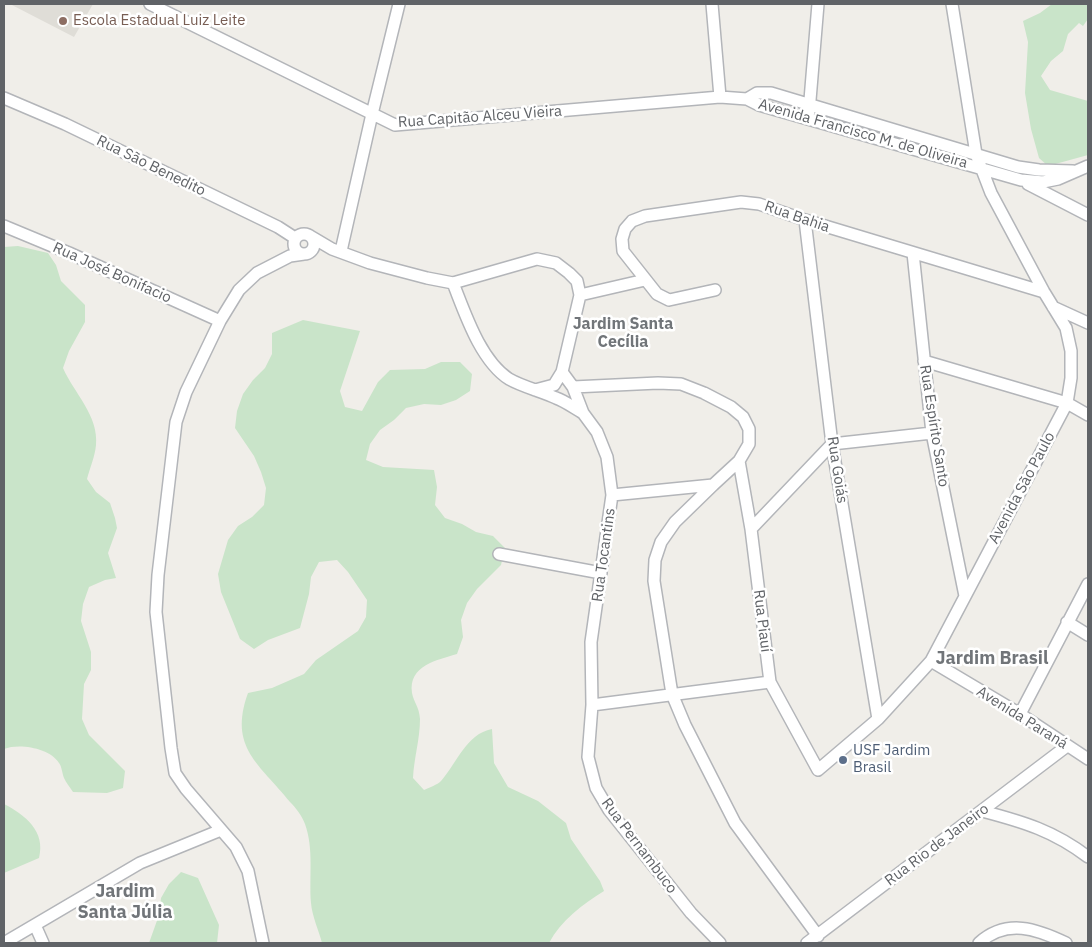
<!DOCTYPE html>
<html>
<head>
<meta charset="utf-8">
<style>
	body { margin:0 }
	#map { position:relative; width:1092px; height:947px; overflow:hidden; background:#f0eee9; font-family:"IBM Plex Sans",sans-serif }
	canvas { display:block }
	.frame { position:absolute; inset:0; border:5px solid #606367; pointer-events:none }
</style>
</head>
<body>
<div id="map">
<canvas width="1092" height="947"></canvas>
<div class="frame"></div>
</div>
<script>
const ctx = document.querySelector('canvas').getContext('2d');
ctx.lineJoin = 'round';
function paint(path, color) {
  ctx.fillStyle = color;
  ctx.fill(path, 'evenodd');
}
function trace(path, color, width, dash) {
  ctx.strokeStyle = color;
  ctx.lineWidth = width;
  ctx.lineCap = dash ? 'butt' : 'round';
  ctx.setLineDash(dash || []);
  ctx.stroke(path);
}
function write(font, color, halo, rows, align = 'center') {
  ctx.font = font + ' "IBM Plex Sans",sans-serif';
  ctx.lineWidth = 5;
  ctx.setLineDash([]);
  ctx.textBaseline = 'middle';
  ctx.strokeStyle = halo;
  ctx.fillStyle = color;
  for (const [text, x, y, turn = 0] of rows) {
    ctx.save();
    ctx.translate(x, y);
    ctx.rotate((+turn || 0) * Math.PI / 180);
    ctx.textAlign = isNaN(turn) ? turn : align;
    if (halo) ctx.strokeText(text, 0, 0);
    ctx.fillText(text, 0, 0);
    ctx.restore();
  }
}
paint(new Path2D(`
	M10 4H93L74 37Z`), '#dfddd7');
paint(new Path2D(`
	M1052 4H1088V19L1083 26 1079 23 1068 34 1063 51 1051 61 1041 76 1050 90 1088 101V155L1048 166 1039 158 1031 129 1025 93 1028 42 1023 21 1040 13Z
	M18 246 48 253 56 265 61 281 85 305V322L69 351 63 368C74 393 99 416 96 445 95 456 90 468 87 479L96 492 110 503 115 518 117 528 108 553 116 578 105 580 89 587 83 604 81 621 91 652V670L84 684 82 719 89 735 125 771 123 788 107 793 73 792C70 787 66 783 64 778 62 773 62 767 59 763 50 748 19 743 4 749V273L5 271 4 267V247Z
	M303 320 360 331 340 391 345 407 362 411 378 382 390 370 425 369 441 362H460L472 374 470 391 456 400 441 405 424 404 406 408 394 420 380 430 370 444 366 460 383 467 434 470 437 487 435 505 445 518 462 524 476 532 493 536 505 548 501 565 477 589 467 603 461 620 463 637 457 654C438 660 408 665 412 693 414 703 419 706 420 719 420 739 414 758 413 778L424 790C430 787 437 785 441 781 457 763 466 734 492 729L494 763 508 787 538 801 566 823 571 839 600 881 604 891C582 905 561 920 549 943H322C319 931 312 916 311 903 309 876 314 849 305 824 302 816 296 808 290 802 260 764 228 748 248 693L272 688 304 674 316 660 358 631 366 617 367 600 348 572 337 560 319 562 311 577 309 594 300 628 268 640 254 649 240 639 221 592 218 574 228 540 238 526 252 517 264 505 266 488 261 472 254 456 235 428 237 411 243 394 253 380 265 368 272 354V333Z
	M4 804C25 815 46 831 39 858L4 873Z
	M181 872 198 878 219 925 217 943H149L159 915 161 898 169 884Z`), '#c9e4c9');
const minor = new Path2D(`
	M150 4 395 125 720 97 747 99 759 105 1021 180 1043 182 1058 179 1088 166
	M712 4 720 97
	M4 98 65 124 278 227 295 238
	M747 99 757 93H771L1018 167 1039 170 1073 171
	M809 112 818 4
	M1028 184 1088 215
	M805 220 832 444 878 719
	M4 226 69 253 220 321
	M294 244a10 10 0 1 1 20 0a10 10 0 1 1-20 0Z
	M310 236 332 249 370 263 427 278 453 283 537 259 556 263 569 273 577 281 580 295 562 372 554 385 535 390
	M341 251 372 114 399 4
	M913 253 932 433 965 596
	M453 283C465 313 480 360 509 379 523 387 541 391 556 398 565 401 574 408 583 413
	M715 290 669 300 657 294 623 251 622 239 625 229 632 221 645 216 741 202 759 204 805 220 1044 292
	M580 295 645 280
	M1053 307 1088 323
	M924 361 1067 403 1088 415
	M562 372 573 387 583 413 597 432 607 457 612 495 591 642 592 705 588 757 596 788 609 810 691 913 720 943
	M573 387 658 383 681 384 704 393 731 407 743 417 749 429V444L739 461 713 485 612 495
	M739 461 751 529 770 682 818 770 878 719 931 661 1067 403 1071 378V351L1066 328 1044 292 991 193 976 154 952 4
	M713 485 675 522 661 542 655 560 654 581 672 694 685 725 735 823 818 936
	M751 529 832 444 932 433
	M499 554 601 573
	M1067 622 1088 635
	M931 661 1020 714 1088 759
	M592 705 770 682
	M1020 714 1088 584
	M982 811C1024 822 1054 831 1088 857
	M35 925 43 943
	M4 943 140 863 221 830
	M263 943 248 871 236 847 186 789 175 773 171 748 156 612 158 575 176 422 186 392 220 321 239 290 257 273 290 256 304 254
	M807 943 1067 746
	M979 943C1007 918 1037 929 1066 943`);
trace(minor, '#b3b5b9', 14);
trace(minor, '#fff', 11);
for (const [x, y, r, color] of [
	[63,21,5,"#8d6e63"],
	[843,760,5,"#5c6f8a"]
]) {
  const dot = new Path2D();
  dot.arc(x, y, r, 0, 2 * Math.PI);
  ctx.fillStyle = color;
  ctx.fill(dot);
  trace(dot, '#fff', 2);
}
write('15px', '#785e54', '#fff', [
	["Escola Estadual Luiz Leite",73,21]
], 'left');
write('15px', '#606367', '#fff', [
	["Rua Capitão Alceu Vieira",480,117,-4],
	["Avenida Francisco M. de Oliveira",863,134,16],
	["Rua São Benedito",151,166,26],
	["Rua Bahia",797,217,19],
	["Rua José Bonifacio",112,273,24],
	["Rua Espírito Santo",934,426,81],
	["Rua Goiás",837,470,81],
	["Avenida São Paulo",1022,488,-62],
	["Rua Tocantins",604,555,-82],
	["Rua Piauí",762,621,83],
	["Avenida Paraná",1022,718,32],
	["Rua Rio de Janeiro",937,845,-37],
	["Rua Pernambuco",639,846,53]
]);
write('15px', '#4e5e75', '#fff', [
	["USF Jardim",853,751],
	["Brasil",853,768]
], 'left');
write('bold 16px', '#717579', '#fff', [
	["Jardim Santa",623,324],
	["Cecília",623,342]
]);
write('bold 18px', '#717579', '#fff', [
	["Jardim Brasil",992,659],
	["Jardim",125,892],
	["Santa Júlia",125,913]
]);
</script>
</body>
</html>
